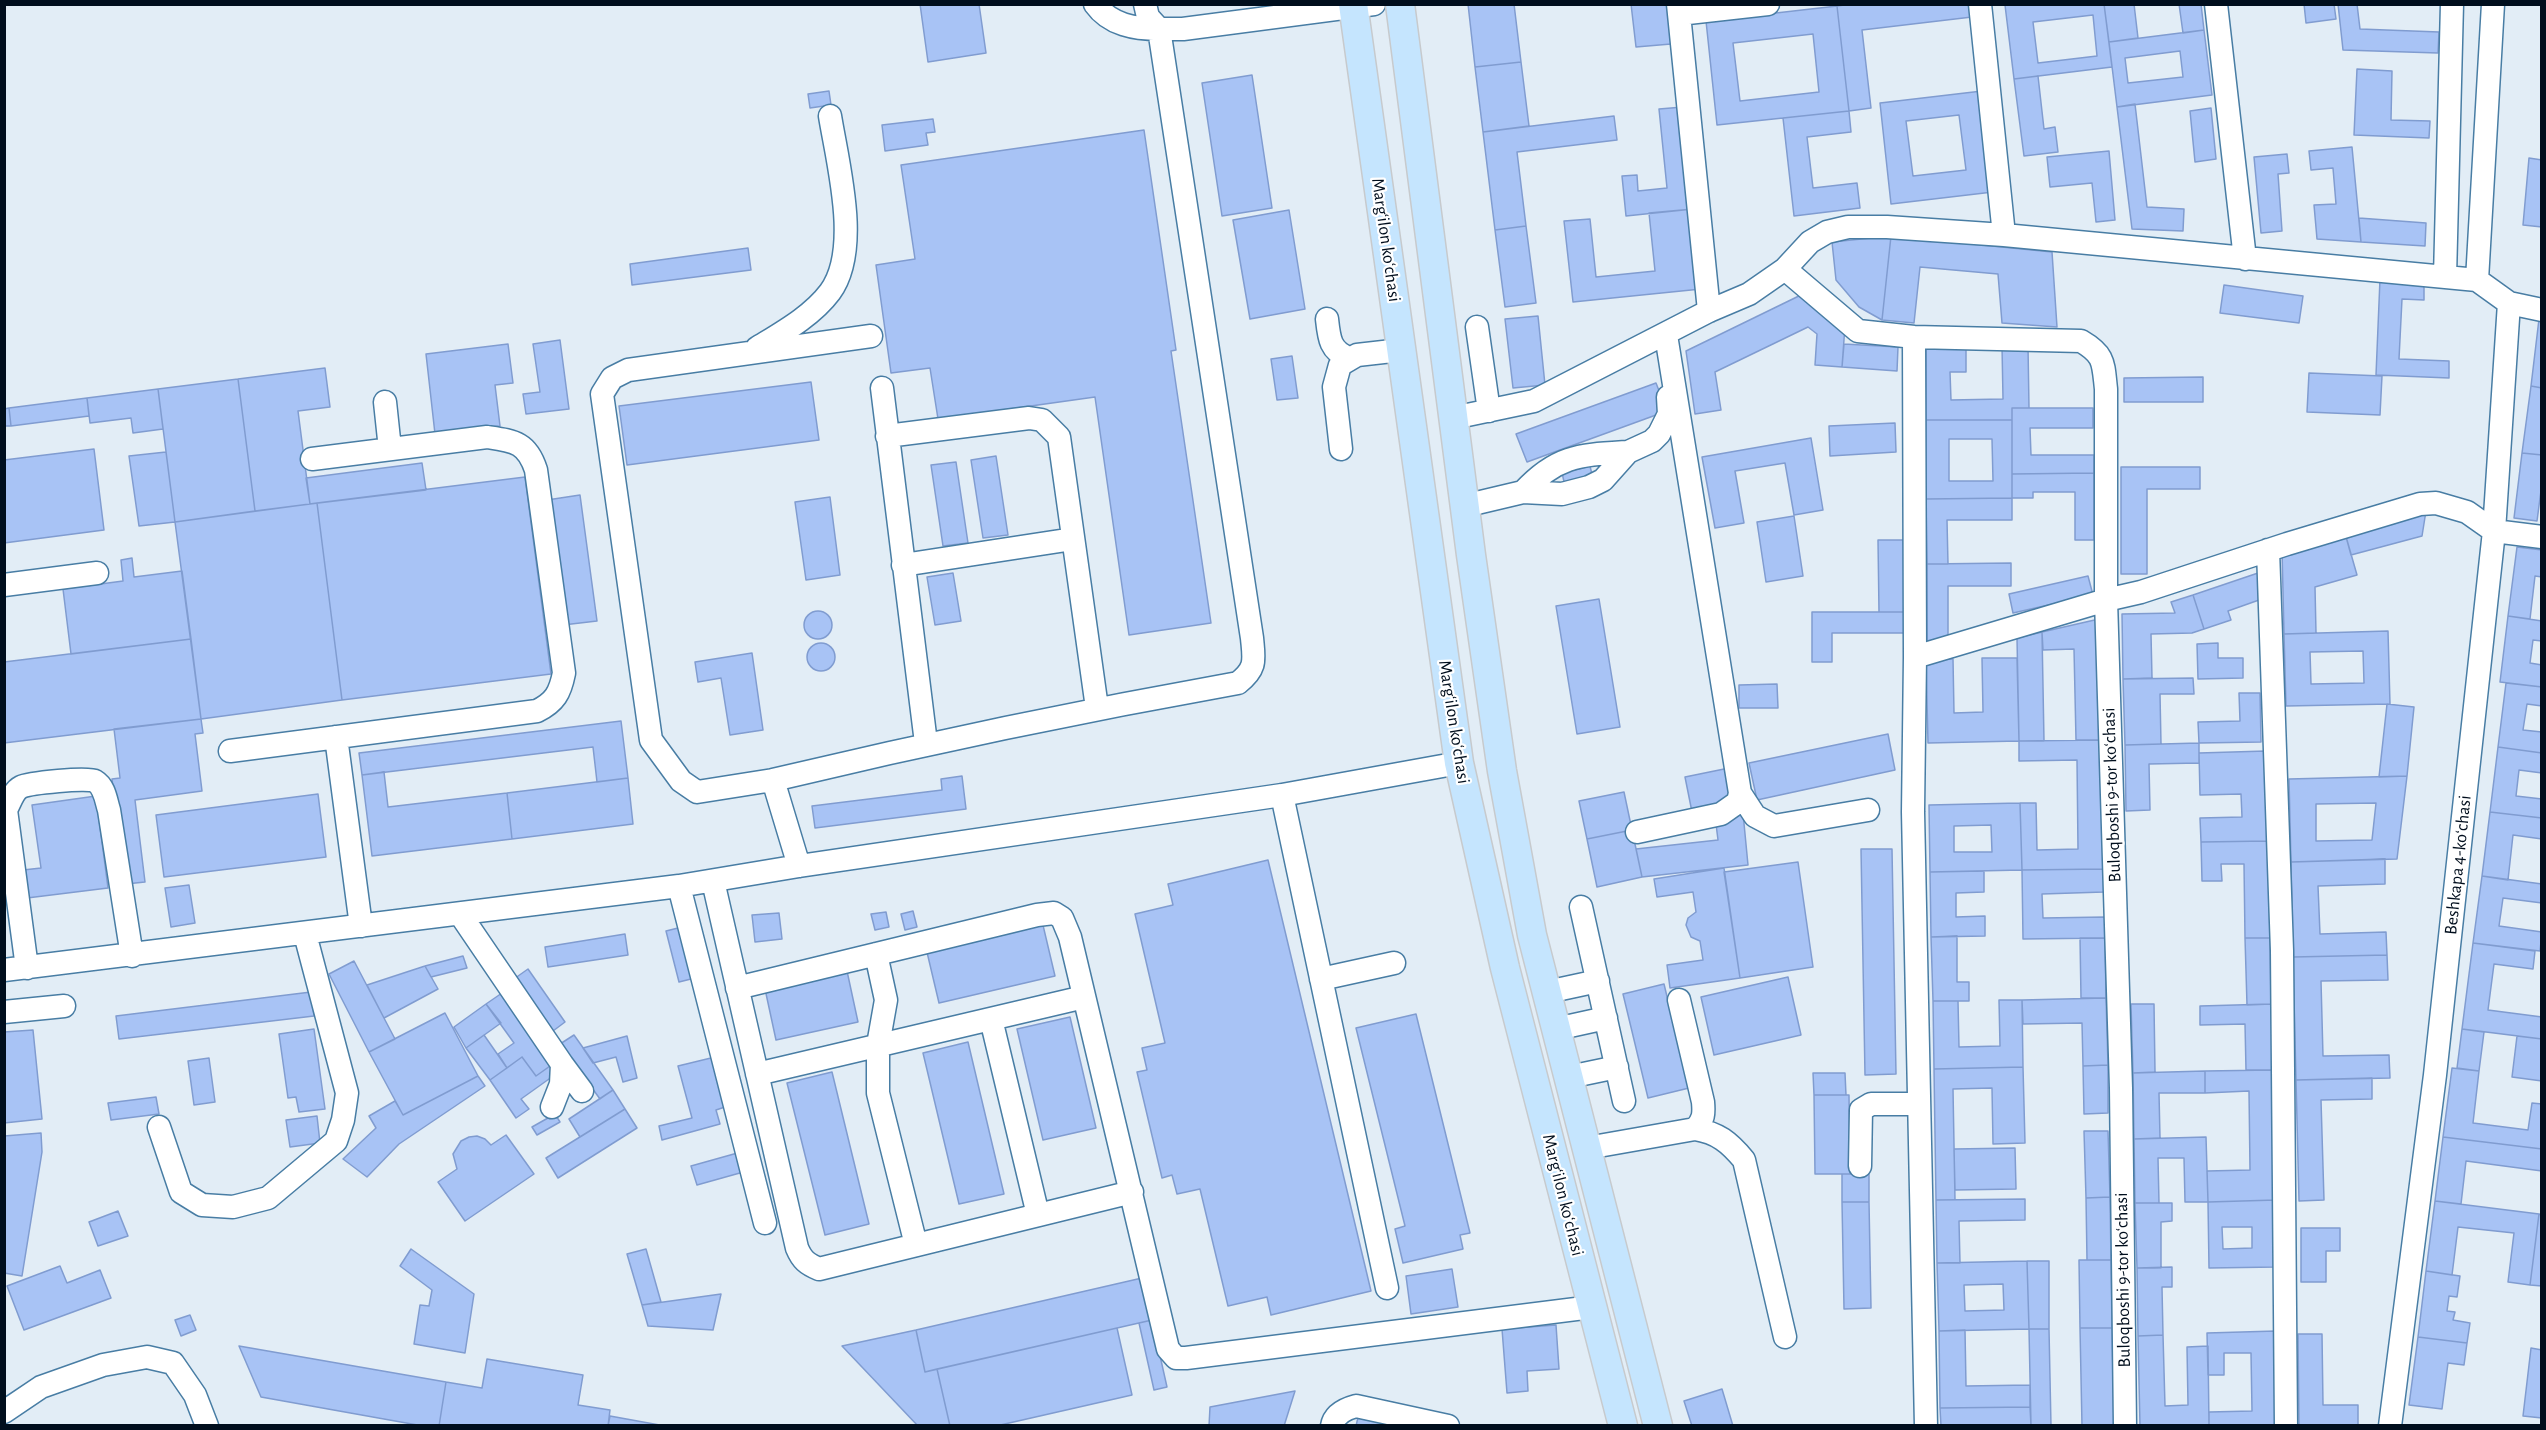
<!DOCTYPE html>
<html>
<head>
<meta charset="utf-8">
<style>
	body { margin:0 }
	#map { position:relative; width:2546px; height:1430px; overflow:hidden; background:#e2edf6; font-family:"Alegreya Sans",sans-serif }
	canvas { display:block }
	.frame { position:absolute; inset:0; border:6px solid #000e1d; pointer-events:none }
</style>
</head>
<body>
<div id="map">
<canvas width="2546" height="1430"></canvas>
<div class="frame"></div>
</div>
<script>
const ctx = document.querySelector('canvas').getContext('2d');
ctx.lineJoin = 'round';
function paint(path, color) {
  ctx.fillStyle = color;
  ctx.fill(path, 'evenodd');
}
function trace(path, color, width, dash) {
  ctx.strokeStyle = color;
  ctx.lineWidth = width;
  ctx.lineCap = dash ? 'butt' : 'round';
  ctx.setLineDash(dash || []);
  ctx.stroke(path);
}
function write(font, color, halo, rows, align = 'center') {
  ctx.font = font + ' "Alegreya Sans",sans-serif';
  ctx.lineWidth = 4.5;
  ctx.setLineDash([]);
  ctx.textBaseline = 'middle';
  ctx.strokeStyle = halo;
  ctx.fillStyle = color;
  for (const [text, x, y, turn = 0] of rows) {
    ctx.save();
    ctx.translate(x, y);
    ctx.rotate((+turn || 0) * Math.PI / 180);
    ctx.textAlign = isNaN(turn) ? turn : align;
    if (halo) ctx.strokeText(text, 0, 0);
    ctx.fillText(text, 0, 0);
    ctx.restore();
  }
}
const building = new Path2D(`
	M920 4H979L986 53 928 62Z
	M1468 4H1514L1521 62 1475 67Z
	M1631 4H1667L1671 44 1636 47Z
	M1852 4H1970L1972 17 1862 30 1871 108 1849 111 1837 6Z
	M2104 4 2112 67 2014 79 2005 5ZM2093 15 2097 56 2038 63 2033 22Z
	M2104 4H2134L2138 38 2109 42Z
	M2179 4H2201L2204 30 2183 33Z
	M2304 4H2334L2336 19 2306 23Z
	M2338 4H2357L2360 29 2439 32 2438 53 2343 50Z
	M1837 6 1849 111 1717 125 1706 21ZM1813 34 1819 92 1740 101 1733 43Z
	M2204 30 2212 95 2117 107 2109 42ZM2180 51 2183 77 2128 83 2125 58Z
	M1521 62 1529 126 1483 132 1475 67Z
	M2357 69 2392 71 2391 120 2430 121 2429 138 2354 135Z
	M1252 75 1272 208 1222 216 1202 83Z
	M2038 76 2044 129 2055 127 2058 152 2024 156 2014 79Z
	M829 91 831 105 810 108 808 94Z
	M1982 91 1993 192 1891 204 1880 103ZM1959 115 1966 170 1913 176 1906 121Z
	M2135 104 2147 207 2184 209 2183 231 2132 229 2117 107Z
	M1683 107 1693 209 1626 216 1622 176 1637 175 1638 191 1667 188 1659 109Z
	M2211 108 2216 159 2195 162 2190 111Z
	M1849 111 1851 132 1807 137 1813 188 1857 183 1860 208 1794 216 1783 118Z
	M1614 116 1617 140 1517 152 1526 226 1495 230 1483 132Z
	M933 119 935 132 926 133 928 145 885 151 882 125Z
	M1144 130 1176 350 1171 351 1211 623 1129 635 1095 397 938 419 930 368 891 373 876 265 915 259 901 165Z
	M2352 147 2361 242 2317 239 2314 205 2336 204 2333 168 2311 170 2309 151Z
	M2109 151 2115 220 2096 222 2092 183 2050 187 2047 157Z
	M2287 154 2289 173 2278 174 2282 231 2261 233 2254 157Z
	M2529 158 2542 160V227L2523 225Z
	M1693 209 1701 289 1573 302 1564 221 1590 219 1596 277 1655 271 1649 213Z
	M1289 210 1305 309 1250 319 1233 220Z
	M2359 218 2426 223 2425 246 2361 242Z
	M1526 226 1536 303 1505 307 1495 230Z
	M1891 236 1882 320 1859 307 1836 280 1832 242Z
	M1891 236 2052 252 2057 327 2002 323 1998 274 1920 267 1914 323 1882 320Z
	M748 248 751 270 632 285 630 264Z
	M2380 279 2424 281V300L2402 299 2399 359 2449 361V378L2376 375Z
	M2224 285 2303 296 2299 323 2220 313Z
	M1805 293 1845 326 1842 367 1815 365 1817 334 1808 327 1715 372 1721 410 1695 414 1686 351Z
	M1538 316 1545 385 1513 388 1505 319Z
	M2539 319H2542V388L2531 386Z
	M560 340 569 409 526 414 523 394 540 392 533 344Z
	M508 344 513 383 495 385 500 426 435 434 426 354Z
	M1844 344 1898 347 1897 371 1842 367Z
	M1926 346H1966V372H1950L1951 400 2003 399 2002 346H2028L2029 408H2012V420H1926Z
	M1292 356 1298 398 1277 400 1271 359Z
	M325 368 330 407 298 411 310 504 255 511 238 379Z
	M2309 373 2382 376 2380 415 2307 412Z
	M2203 377V402H2124V378Z
	M238 379 255 511 175 522 158 389Z
	M811 382 819 440 627 465 619 406Z
	M1656 383 1667 411 1527 462 1516 434Z
	M2531 386 2542 388V455L2522 453Z
	M158 389 163 429 133 433 131 418 90 423 87 398Z
	M87 398 89 416 11 426 9 408Z
	M9 408 11 426H4V409Z
	M2012 408H2093V428H2030L2031 455H2094V473L2012 474Z
	M1926 420H2012V498L1926 499ZM1949 439H1992L1993 481H1949Z
	M1895 423 1896 452 1830 456 1829 426Z
	M1811 438 1823 510 1794 515 1785 463 1735 471 1744 523 1715 528 1702 457Z
	M94 449 104 530 4 543V460Z
	M166 452 175 522 139 526 129 456Z
	M2522 453 2542 455V483L2537 521 2514 518Z
	M996 456 1008 535 983 538 971 460Z
	M956 462 968 543 943 546 931 465Z
	M422 463 426 490 310 504 306 478Z
	M1590 466 1593 479 1565 486 1562 473Z
	M2121 467H2200V489H2147V574H2121Z
	M2094 473V540H2075V492H2033V498H2012V474Z
	M525 477 551 674 342 700 317 503Z
	M580 495 597 621 563 625 547 500Z
	M830 497 840 575 806 580 795 502Z
	M2012 498V520H1947L1948 564H1927L1926 499Z
	M317 503 342 700 201 719 175 522Z
	M2426 511 2422 536 2351 555 2345 533Z
	M1794 516 1803 576 1766 582 1757 522Z
	M2345 533 2357 575 2315 587 2316 633 2284 634 2282 550Z
	M1878 540H1904L1905 612H1879Z
	M2517 547 2542 550V577L2535 576 2530 619 2508 616Z
	M132 558 134 577 182 571 191 639 71 654 63 589 123 581 121 560Z
	M2011 563V586H1948V641L1927 648V564Z
	M953 573 961 621 935 625 927 577Z
	M2258 573 2259 600 2228 611 2231 620 2204 629 2193 595Z
	M2088 576 2093 595 2013 613 2009 594Z
	M2193 595 2204 629 2192 633 2151 634 2152 678 2123 679 2122 614 2175 613 2171 602Z
	M1599 599 1620 727 1577 734 1556 606Z
	M804 625a14 14 0 1 1 28 0a14 14 0 1 1-28 0Z
	M1812 612H1905V633H1832V662H1812Z
	M2508 616 2542 621V641L2533 640 2530 663 2542 665V687L2500 682Z
	M2099 619 2101 740H2076L2074 649 2043 650 2042 632Z
	M2388 631 2390 704 2286 706 2284 634ZM2363 651 2364 683 2311 684 2310 652Z
	M2042 632 2044 741H2019L2017 638Z
	M191 639 201 719 4 743V662Z
	M807 657a14 14 0 1 1 28 0a14 14 0 1 1-28 0Z
	M2218 643V658H2243V678L2198 679 2197 644Z
	M752 653 763 730 730 735 721 678 698 682 695 662Z
	M1982 658H2017L2019 741 1928 743 1926 659H1953L1954 713 1983 712Z
	M2193 678 2194 694H2160L2161 744 2125 745 2123 679Z
	M2506 683 2542 687V706L2527 704 2523 730 2542 732V753L2498 747Z
	M1777 684 1778 708H1739V685Z
	M2239 693H2260L2261 742 2199 743 2198 722 2240 721Z
	M2387 704 2414 707 2407 776 2379 777Z
	M201 719 203 733 195 734 202 791 135 800 145 882 126 884 112 779 120 778 114 729Z
	M621 721 628 778 597 782 593 747 362 775 359 753Z
	M1888 734 1895 770 1757 800 1749 763Z
	M2101 740 2104 869 2022 870 2020 803H2036L2037 850 2078 849 2077 760 2019 761V741Z
	M2199 743V763L2149 764 2150 810 2126 811 2125 745Z
	M2498 747 2542 753V773L2519 770 2516 796 2542 799V818L2490 812Z
	M2266 751 2268 841 2201 842 2200 818 2242 817 2241 794 2200 795 2199 753Z
	M1729 768 1737 802 1692 812 1685 777Z
	M384 772 388 807 507 793 512 839 372 856 362 775Z
	M962 776 966 809 815 828 812 806 942 790 941 779Z
	M2407 776 2397 859 2291 862 2289 779ZM2376 803 2372 840 2316 841V804Z
	M628 778 633 824 512 839 507 793Z
	M1624 792 1632 830 1587 839 1579 801Z
	M318 794 326 857 164 877 156 815Z
	M96 796 108 888 27 898 23 870 41 868 32 805Z
	M2020 803 2022 870 1930 872 1929 805ZM1991 825 1992 852H1954V826Z
	M2490 812 2542 818V839L2513 835 2508 880 2482 876Z
	M1743 813 1748 865 1642 877 1636 849 1718 840 1715 816Z
	M1632 830 1642 877 1597 887 1587 839Z
	M2268 841 2270 938H2245L2244 864H2221L2222 881H2202L2201 842Z
	M1861 849H1892L1896 1074 1865 1075Z
	M2385 859V884L2318 886 2320 934 2386 932 2387 955 2293 957 2291 862Z
	M1268 860 1371 1291 1271 1315 1267 1297 1228 1306 1200 1189 1177 1194 1172 1175 1162 1178 1137 1072 1147 1070 1142 1048 1165 1043 1135 914 1173 905 1168 884Z
	M1798 862 1813 967 1740 978 1724 872Z
	M1724 868 1740 978 1670 988 1667 965 1703 960 1700 941 1691 937 1686 925 1688 918 1696 912 1693 892 1657 897 1654 879Z
	M2104 869V892L2042 894 2043 918 2105 917V938L2023 939 2022 870Z
	M1984 871V892L1956 893V917L1985 916V936L1931 937 1930 872Z
	M2482 876 2542 884V903L2503 898 2499 926 2542 932 2540 951 2473 943Z
	M189 885 195 923 171 927 165 888Z
	M913 911 917 927 905 930 901 914Z
	M886 912 889 927 875 930 871 914Z
	M779 913 782 939 755 942 752 915Z
	M1042 921 1055 976 939 1003 926 948Z
	M682 927 695 978 679 982 666 931Z
	M625 934 628 955 548 967 545 947Z
	M1957 936V982H1969V1001H1933L1931 937Z
	M2080 938H2105L2106 998H2081Z
	M2245 938H2270L2271 1004 2247 1005Z
	M2473 943 2535 951 2533 969 2494 964 2488 1010 2542 1017V1039L2462 1029Z
	M2387 955 2388 980 2321 981 2323 1056 2389 1055 2390 1078 2296 1080 2293 957Z
	M463 956 467 968 431 977 425 966Z
	M354 961 395 1039 369 1052 329 974Z
	M425 966 438 989 384 1018 367 985Z
	M528 969 565 1022 549 1034 511 981Z
	M847 971 858 1022 776 1040 765 989Z
	M1788 977 1801 1035 1714 1055 1701 997Z
	M1664 984 1689 1088 1648 1098 1623 994Z
	M311 992 314 1016 119 1039 116 1016Z
	M502 993 553 1064 536 1076 522 1057 507 1068 498 1054 514 1043 486 1004Z
	M2106 998 2108 1065 2083 1066 2082 1023 2023 1024 2022 1000Z
	M1999 1000H2022L2023 1067 1934 1069 1933 1001H1958L1959 1047 2000 1046Z
	M486 1004 501 1023 466 1048 454 1027Z
	M2131 1004H2154L2155 1072 2133 1073Z
	M2271 1004 2273 1070H2246L2245 1024 2200 1025V1006Z
	M445 1013 478 1076 403 1115 369 1052Z
	M1416 1014 1470 1233 1460 1235 1463 1249 1403 1263 1395 1229 1405 1226 1356 1028Z
	M1070 1017 1096 1128 1043 1140 1017 1029Z
	M314 1029 325 1109 299 1112 296 1097 288 1098 279 1034Z
	M2462 1029 2484 1032 2479 1071 2457 1068Z
	M33 1030 42 1119 4 1123V1032Z
	M484 1035 507 1068 490 1080 466 1048Z
	M574 1035 613 1090 600 1099 560 1044Z
	M627 1036 637 1078 623 1082 616 1057 593 1063 583 1048Z
	M2517 1036 2542 1039V1081L2512 1077Z
	M968 1042 1004 1194 959 1204 923 1053Z
	M522 1057 536 1076 550 1066 556 1074 521 1099 529 1109 516 1118 490 1080Z
	M715 1057 728 1106 716 1110 720 1124 662 1140 659 1126 692 1118 678 1066Z
	M209 1058 215 1102 194 1105 188 1061Z
	M2108 1065V1113L2084 1114 2083 1066Z
	M2023 1067 2025 1143 1993 1144 1992 1088 1953 1089 1955 1200H1936L1934 1069Z
	M2452 1068 2479 1071 2473 1123 2528 1130 2532 1103 2542 1104V1149L2443 1137Z
	M2273 1070 2276 1200 2208 1202 2207 1171 2250 1170 2249 1091 2205 1093V1071Z
	M2205 1071V1093H2159L2160 1138 2134 1139 2133 1073Z
	M832 1072 869 1224 825 1235 787 1083Z
	M1813 1073H1845L1846 1095H1814Z
	M478 1076 485 1086 399 1144 367 1177 343 1159 376 1128 369 1116 395 1101 403 1115Z
	M2372 1078V1099L2321 1100 2324 1200 2299 1201 2296 1080Z
	M613 1090 625 1109 580 1137 569 1119Z
	M1814 1095H1849L1850 1174H1815Z
	M156 1097 159 1114 111 1120 108 1103Z
	M625 1109 637 1128 558 1178 546 1158Z
	M555 1114 560 1122 537 1135 532 1127Z
	M317 1116 320 1143 290 1147 286 1120Z
	M2084 1131H2108L2110 1197 2086 1198Z
	M41 1133 42 1152 22 1276 4 1273V1136Z
	M506 1135 534 1174 465 1221 438 1182 457 1169 453 1154 461 1141 469 1137 477 1136 485 1139 491 1145Z
	M2206 1137 2208 1202H2185L2184 1158H2158L2159 1203H2135L2134 1139Z
	M2443 1137 2542 1149V1171L2466 1161 2461 1204 2435 1201Z
	M2015 1148 2016 1189 1955 1190 1954 1149Z
	M741 1152 747 1171 697 1185 691 1166Z
	M1842 1174H1869V1202H1842Z
	M2110 1197 2111 1260H2087L2086 1198Z
	M2025 1199V1220L1959 1221 1960 1263H1937L1936 1200Z
	M2276 1200 2277 1267 2209 1268 2208 1202ZM2222 1227H2252V1248L2223 1249Z
	M2435 1201 2539 1214 2530 1285 2508 1282 2514 1233 2458 1227 2452 1275 2426 1271Z
	M1842 1202H1869L1871 1308 1844 1309Z
	M2135 1203H2172V1221L2161 1222V1268H2137Z
	M118 1211 128 1236 98 1246 89 1222Z
	M2539 1214 2542 1215V1286L2530 1285Z
	M2301 1228H2340V1251H2326V1282H2301Z
	M411 1249 474 1294 465 1353 414 1344 420 1305 429 1306 432 1290 400 1266Z
	M646 1249 661 1302 642 1305 627 1254Z
	M2079 1260H2111L2112 1328H2080Z
	M2027 1261 2029 1329 1939 1331 1937 1263ZM2003 1284 2004 1310 1965 1311 1964 1285Z
	M2027 1261H2049V1329H2029Z
	M60 1266 67 1283 100 1270 111 1298 24 1330 7 1286Z
	M2172 1267V1287H2162L2163 1335 2138 1336 2137 1268Z
	M1452 1269 1458 1307 1411 1314 1406 1276Z
	M2426 1271 2460 1276 2457 1297 2449 1296 2447 1311 2455 1312 2453 1320 2470 1323 2467 1343 2418 1337Z
	M1142 1278 1152 1320 925 1372 916 1330Z
	M721 1294 713 1330 648 1326 642 1305Z
	M190 1315 196 1330 181 1336 175 1320Z
	M1152 1320 1167 1387 1154 1390 1139 1323Z
	M1556 1325 1559 1369 1527 1371 1528 1391 1507 1393 1502 1329Z
	M1117 1328 1132 1395 996 1426H950L937 1369Z
	M2080 1328H2112L2114 1426H2082Z
	M2029 1329H2049L2051 1426H2031Z
	M916 1330 925 1372 937 1369 950 1426H918L842 1346Z
	M1965 1330 1966 1386 2030 1385V1407L1940 1408 1939 1331Z
	M2276 1331 2278 1425 2209 1426V1412L2252 1411 2251 1353H2224V1375H2208L2207 1333Z
	M2298 1334H2322L2323 1405H2358V1426H2299Z
	M2163 1335 2165 1406 2188 1405 2187 1347 2208 1346 2209 1426H2140L2138 1336Z
	M2418 1337 2467 1343 2464 1365 2448 1363 2442 1409 2409 1405Z
	M239 1346 446 1382 439 1426H423L261 1397Z
	M2531 1348 2542 1350V1418L2523 1416Z
	M487 1359 583 1375 578 1405 610 1410 608 1426H439L446 1382 482 1388Z
	M1722 1389 1733 1426H1692L1684 1401Z
	M1295 1391 1284 1426H1209L1210 1407Z
	M2030 1407 2031 1426H1941L1940 1408Z
	M1359 1413 1389 1420 1388 1426H1356Z
	M610 1416 665 1426H608Z`);
paint(building, '#a8c3f5');
trace(building, '#809cd0', 1.5);
const minor = new Path2D(`
	M1145 4 1148 17 1159 29H1183L1374 4
	M1678 4 1709 311
	M1980 4 2004 235
	M2216 4 2245 259
	M1679 14 1768 4
	M1785 269 1858 331 1914 337 2081 341C2105 355 2103 363 2106 389V600L2121 1088 2125 1426
	M2445 277 2452 4
	M2477 280 2493 4
	M1327 319C1329 338 1330 351 1349 358
	M1477 327 1489 411
	M1666 335 1740 793 1755 816 1774 826 1868 810
	M1914 337 1915 657 1913 812 1926 1426
	M757 348C783 332 812 316 830 292 861 250 838 165 830 116
	M882 388 926 743
	M385 402 390 449
	M1453 418 1534 401 1709 311 1749 294 1785 269 1810 242 1827 232 1848 227H1887L2004 235 2477 280 2509 303 2542 310
	M887 436 1029 418 1042 420 1059 437 1097 708
	M1341 449 1334 387 1340 365 1357 355 1401 350
	M1523 492C1557 455 1580 455 1628 452
	M1464 506 1523 492 1562 494 1589 487 1603 480 1628 452 1652 441 1659 434 1669 414 1668 397
	M2268 550 2282 951 2286 1426
	M903 565 1073 539
	M4 585 97 573
	M1915 657 2106 600 2141 592 2287 544 2420 504 2436 503 2467 512 2494 531 2542 537
	M336 737 361 926
	M230 751 537 711C555 702 560 693 564 673L536 470C527 442 514 441 487 437L312 459
	M773 780 697 792 681 781 651 740 602 394 612 378 628 370 871 336
	M1282 795 1387 1288
	M1637 832 1721 814 1738 802 1740 793
	M799 866 773 780C928 743 1081 711 1238 683 1257 668 1254 660 1252 638L1159 29C1135 29 1110 25 1095 4
	M713 881 797 1248C802 1260 807 1264 819 1269L1132 1192
	M679 886 765 1223
	M1581 907 1624 1101
	M460 914 562 1064 561 1084 552 1107
	M876 954 886 1000 878 1045V1093L916 1245
	M27 968 6 810C10 803 13 791 21 787 29 783 88 777 95 781 105 787 106 801 109 810L132 956
	M4 970 679 886 799 866 1282 795 1459 763
	M1321 979 1394 963
	M737 988 1037 915 1054 913 1062 918 1070 937 1168 1349 1176 1358H1186L1592 1307
	M1547 992 1598 981
	M1679 1000 1703 1102C1704 1113 1704 1120 1695 1129
	M4 1012 64 1006
	M991 1019 1038 1215
	M1556 1029 1606 1018
	M562 1064 582 1091
	M757 1074 1084 997
	M1569 1077 1617 1067
	M159 1127 181 1192 202 1205 233 1207 268 1198 336 1141 343 1120 347 1093 305 934
	M1587 1148 1695 1129C1718 1133 1729 1142 1744 1160L1785 1337
	M1860 1166 1861 1110 1871 1104H1919
	M4 1412 41 1387 103 1365 147 1357 173 1363 195 1395 207 1426
	M1332 1426C1334 1414 1345 1409 1356 1406L1448 1426
	M2390 1426 2435 1075 2494 531 2509 303`);
const major = new Path2D(`
	M1353 4 1459 763 1505 968 1623 1426
	M1400 4 1471 555 1502 771 1532 935 1658 1426`);
trace(minor, '#487da4', 25);
trace(major, '#c7cacd', 31);
trace(minor, '#fff', 22);
trace(major, '#c5e5fe', 28);
write('18px', '#000e1d', '#fff', [
	["Margʻilon koʻchasi",1386,240,82],
	["Margʻilon koʻchasi",1454,722,81],
	["Buloqboshi 9-tor koʻchasi",2112,795,-92],
	["Beshkapa 4-koʻchasi",2458,865,-84],
	["Margʻilon koʻchasi",1563,1195,76],
	["Buloqboshi 9-tor koʻchasi",2123,1280,-91]
]);
</script>
</body>
</html>
